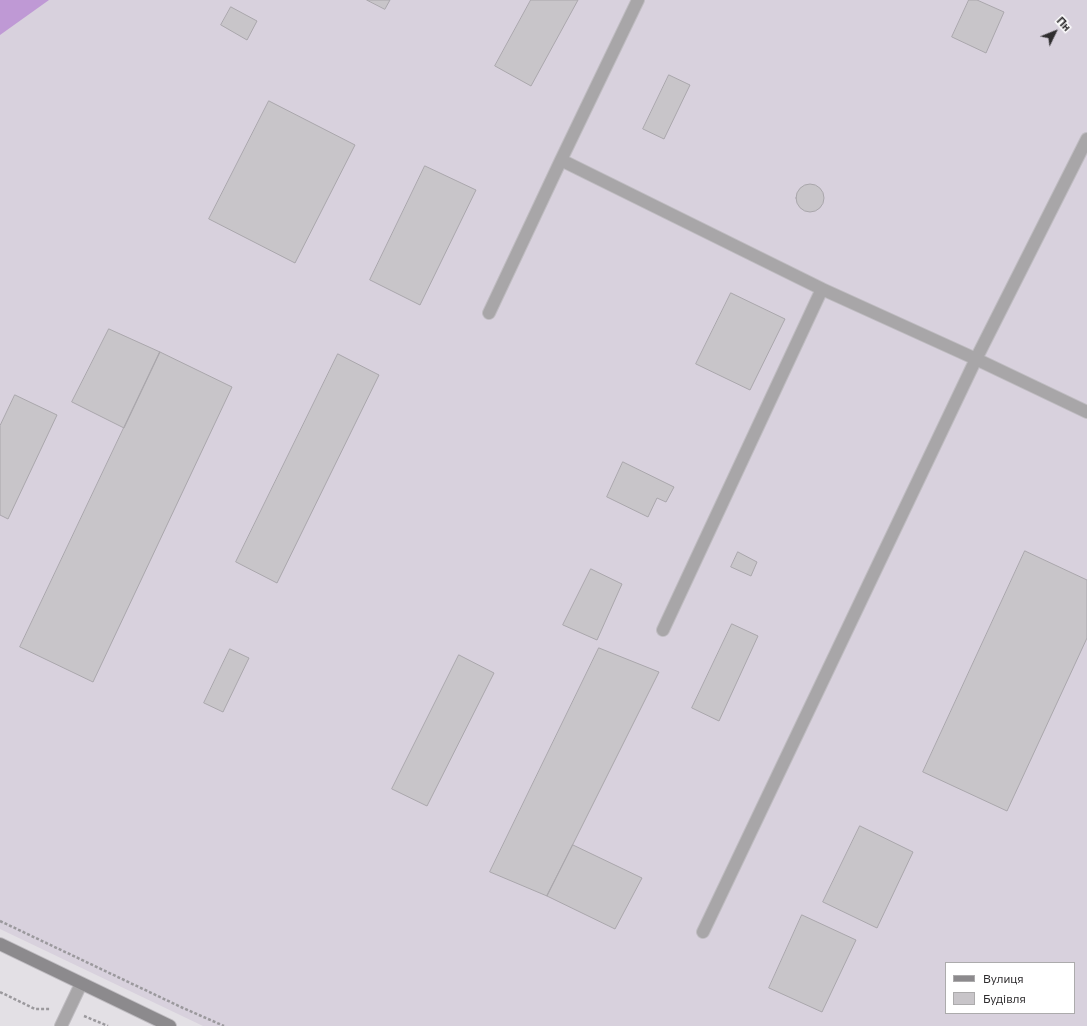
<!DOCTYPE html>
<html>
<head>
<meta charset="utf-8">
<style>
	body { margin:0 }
	#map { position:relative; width:1087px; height:1026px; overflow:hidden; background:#e3e0e5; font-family:Commissioner,sans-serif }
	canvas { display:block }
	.legend { position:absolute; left:945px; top:962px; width:130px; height:52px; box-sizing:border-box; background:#fff; border:1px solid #acabac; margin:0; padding:5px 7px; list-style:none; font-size:12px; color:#2f2d2f }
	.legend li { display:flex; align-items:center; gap:8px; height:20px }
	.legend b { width:20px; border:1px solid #acabac }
	.north { position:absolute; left:1035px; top:12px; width:40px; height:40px; -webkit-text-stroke:3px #fff; paint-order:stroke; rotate:47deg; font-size:11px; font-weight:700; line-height:16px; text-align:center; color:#2f2d2f }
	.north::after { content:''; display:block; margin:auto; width:14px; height:18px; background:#2f2d2f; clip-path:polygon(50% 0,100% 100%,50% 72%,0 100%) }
</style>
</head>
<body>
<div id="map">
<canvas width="1087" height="1026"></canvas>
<ul class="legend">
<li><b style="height:5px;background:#8c8a8d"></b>Вулиця</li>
<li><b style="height:11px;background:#c8c5c9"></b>Будівля</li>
</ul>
<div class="north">Пн</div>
</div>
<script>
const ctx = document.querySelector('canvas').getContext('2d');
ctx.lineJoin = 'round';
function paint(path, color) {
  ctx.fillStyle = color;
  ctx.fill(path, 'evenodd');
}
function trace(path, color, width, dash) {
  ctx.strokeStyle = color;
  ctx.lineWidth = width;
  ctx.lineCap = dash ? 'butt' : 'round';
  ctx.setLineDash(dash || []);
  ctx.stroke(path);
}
paint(new Path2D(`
	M0 0H1087V1026H203L0 929ZM946 963H1074V1013H946Z`), '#d8d1dd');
paint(new Path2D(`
	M0 0H49L0 35Z`), '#bf99d5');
const building = new Path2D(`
	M367 0H390L385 9Z
	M531 0H578L531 86 495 66Z
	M969 0H977L1004 12 986 53 952 37Z
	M231 7 257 21 247 40 221 25Z
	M669 75 690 85 664 139 643 129Z
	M269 101 355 145 295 263 209 219Z
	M425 166 476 190 420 305 370 280Z
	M796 198a14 14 0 1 1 28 0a14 14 0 1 1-28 0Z
	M731 293 785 319 750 390 696 364Z
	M109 329 160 352 124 428 72 402Z
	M160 352 232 387 93 682 20 647Z
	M338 354 379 375 277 583 236 562Z
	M15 395 57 415 8 519 0 515V426Z
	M623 462 674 487 666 502 657 498 648 517 607 497Z
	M1025 551 1087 580V638L1007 811 923 772Z
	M738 552 757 562 751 576 731 567Z
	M591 569 622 584 597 640 563 625Z
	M732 624 758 636 719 721 692 708Z
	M599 648 659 672 547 896 490 872Z
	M230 649 249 658 223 712 204 703Z
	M459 655 494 673 427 806 392 789Z
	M860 826 913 852 877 928 823 902Z
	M573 845 642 878 615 929 547 896Z
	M802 915 856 940 822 1012 769 988Z`);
paint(building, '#c8c5c9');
trace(building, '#aaa7ac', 1);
const lane = new Path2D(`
	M1087 139 976 359 1087 412
	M561 160 638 0
	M489 313 561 160 822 289 663 630
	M703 932 976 359 822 289`);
const street = new Path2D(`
	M61 1026 81 984`);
const secondary = new Path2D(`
	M0 944 170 1026`);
trace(lane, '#bfbcc1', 14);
trace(street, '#bfbcc1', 14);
trace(secondary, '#bfbcc1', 14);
trace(new Path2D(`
	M0 921 183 1008 224 1026
	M0 992 35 1009H51
	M84 1016 108 1026`), '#9b999d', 2.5, [3, 2]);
trace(lane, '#a8a6a8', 12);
trace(street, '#a8a6a8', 12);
trace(secondary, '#8c8a8d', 12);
</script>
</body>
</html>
